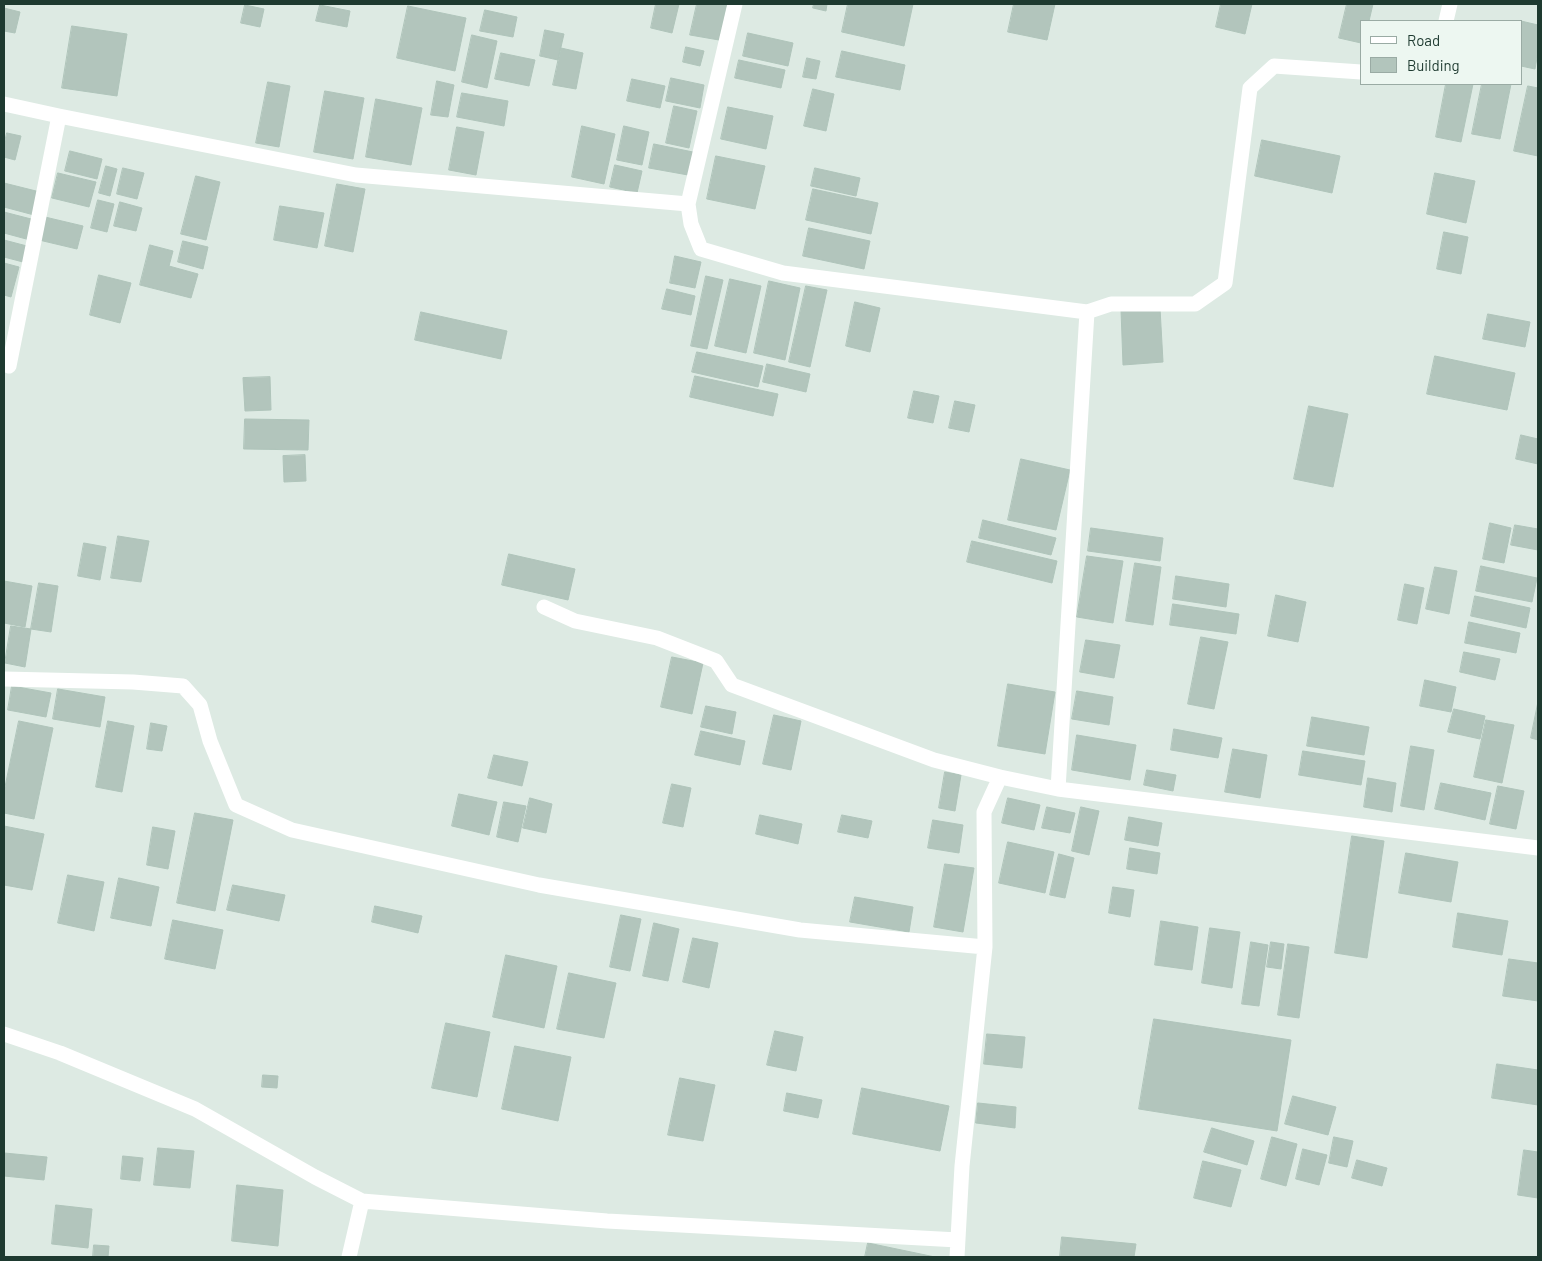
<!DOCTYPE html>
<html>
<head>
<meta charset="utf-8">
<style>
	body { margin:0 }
	#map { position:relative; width:1542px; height:1261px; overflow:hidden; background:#ddeae3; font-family:Barlow,sans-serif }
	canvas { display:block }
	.frame { position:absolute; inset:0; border:5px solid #1e3a30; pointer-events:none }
	.legend { position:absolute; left:1360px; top:20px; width:162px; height:65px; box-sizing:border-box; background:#edf7f1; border:1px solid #9aaba4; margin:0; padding:6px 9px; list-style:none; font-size:15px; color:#1e3a30 }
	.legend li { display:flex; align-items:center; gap:10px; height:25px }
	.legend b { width:25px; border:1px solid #9aaba4 }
</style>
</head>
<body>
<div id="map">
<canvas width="1542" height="1261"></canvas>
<div class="frame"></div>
<ul class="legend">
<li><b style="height:6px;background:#fff"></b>Road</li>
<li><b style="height:14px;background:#b2c5bc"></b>Building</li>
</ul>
</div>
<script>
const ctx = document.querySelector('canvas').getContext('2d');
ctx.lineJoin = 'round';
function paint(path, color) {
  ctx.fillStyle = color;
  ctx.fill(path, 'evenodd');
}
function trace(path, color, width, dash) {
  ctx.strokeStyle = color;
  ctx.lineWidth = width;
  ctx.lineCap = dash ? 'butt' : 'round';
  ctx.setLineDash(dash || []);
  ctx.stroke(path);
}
const building = new Path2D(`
	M656 4H679L672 33 651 28Z
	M697 4H727L719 40 690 35Z
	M814 4H827L826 11 813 8Z
	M848 4H913L904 46 842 32Z
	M1014 4H1055L1047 40 1008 32Z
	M1221 4H1252L1245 34 1216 27Z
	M1347 4H1373L1369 21H1361V43L1339 38Z
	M245 5 264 9 260 27 241 23Z
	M320 5 350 11 347 27 316 21Z
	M408 6 466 18 455 71 397 58Z
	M4 8 20 12 15 33 4 31Z
	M485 10 517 17 513 37 480 31Z
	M1521 21 1538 25V52L1535 69 1521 66Z
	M72 26 127 34 117 96 62 88Z
	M545 30 564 34 558 60 540 56Z
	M748 33 793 43 788 66 743 56Z
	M472 35 497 41 487 88 462 82Z
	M686 47 704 51 700 66 683 62Z
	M561 48 583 53 576 89 553 85Z
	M842 51 905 65 900 90 836 77Z
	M501 53 535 60 529 86 495 79Z
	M807 58 820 61 816 79 803 77Z
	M739 60 785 70 781 88 735 78Z
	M671 78 704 85 700 108 666 101Z
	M632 79 665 86 660 108 627 101Z
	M437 81 454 85 448 117 431 115Z
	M268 82 290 86 279 147 256 143Z
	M1446 84H1473L1461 142 1436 137Z
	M1482 84H1511L1500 139 1472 134Z
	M1528 86 1538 88V156L1514 151Z
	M813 89 834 94 826 131 804 126Z
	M325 91 364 98 353 159 314 152Z
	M462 93 508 101 504 126 457 117Z
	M376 99 422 108 411 165 366 157Z
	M674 106 697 111 689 148 666 143Z
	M728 107 773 116 766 149 721 139Z
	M582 126 615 134 604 184 572 177Z
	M624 126 649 132 642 165 617 160Z
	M457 127 484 132 476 175 449 170Z
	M7 133 21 136 15 160 4 157V145Z
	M1262 140 1340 156 1332 193 1255 176Z
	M654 144 693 152 688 175 649 168Z
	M70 151 102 159 97 179 65 171Z
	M716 156 765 166 755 209 707 199Z
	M615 165 642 171 637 193 610 187Z
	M106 166 117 169 110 196 99 193Z
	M123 168 144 173 137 199 117 194Z
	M815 168 860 178 856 196 811 186Z
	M58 173 96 182 89 207 52 198Z
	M1435 173 1475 181 1466 223 1427 214Z
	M196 176 220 182 206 240 181 234Z
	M4 183 40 192 34 215 4 207Z
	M337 184 365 189 353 252 325 246Z
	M813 189 878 203 871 234 806 220Z
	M98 200 114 204 107 232 91 228Z
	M120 202 142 208 136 231 114 226Z
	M280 206 324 213 317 248 274 240Z
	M4 212 35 220 30 240 4 233Z
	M45 217 83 226 77 249 39 240Z
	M809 228 870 241 864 269 803 256Z
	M1444 232 1468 237 1461 274 1437 269Z
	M4 240 27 246 23 262 4 257Z
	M183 241 208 247 203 269 178 262Z
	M150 245 173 251 169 266 198 274 191 298 140 285Z
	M675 256 701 262 695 288 670 283Z
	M4 263 19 267 11 297 4 295Z
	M99 275 131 283 120 323 90 315Z
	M706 276 723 280 707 349 691 346Z
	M730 279 761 286 746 353 715 346Z
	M769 281 800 288 785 360 754 353Z
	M806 286 827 290 810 367 789 362Z
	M667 289 695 296 691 315 662 309Z
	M855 302 880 308 870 352 846 346Z
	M1160 308 1163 362 1123 365 1121 310Z
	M421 312 507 331 501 359 415 340Z
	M1488 314 1530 322 1525 347 1483 339Z
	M697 352 763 366 758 387 692 372Z
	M1435 356 1515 373 1507 410 1427 394Z
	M767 364 810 374 806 392 763 382Z
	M695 376 778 394 773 416 690 397Z
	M270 377 271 410 245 411 243 378Z
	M914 391 939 396 933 423 908 418Z
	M955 401 975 405 969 432 949 428Z
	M1309 406 1348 414 1333 487 1294 479Z
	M245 419 309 420 308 450 244 449Z
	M1521 435 1538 439V464L1516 459Z
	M305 455 306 481 284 482 283 456Z
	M1021 459 1070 470 1056 530 1008 520Z
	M983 520 1056 538 1051 555 979 538Z
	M1490 523 1511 528 1504 563 1483 559Z
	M1515 525 1538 529V550L1511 545Z
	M1091 528 1163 538 1160 561 1088 551Z
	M118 536 149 541 141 582 111 578Z
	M972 541 1057 561 1052 583 967 562Z
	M84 543 106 547 100 580 78 576Z
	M509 554 575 569 568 600 502 585Z
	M1087 556 1123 561 1113 623 1077 617Z
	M1135 563 1161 567 1153 625 1126 621Z
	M1481 566 1537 578 1532 602 1476 591Z
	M1435 567 1457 571 1449 614 1426 609Z
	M1176 576 1229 584 1226 607 1173 599Z
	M4 581 32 586 25 627 4 623Z
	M39 583 58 586 51 632 31 629Z
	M1405 584 1424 588 1417 624 1398 620Z
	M1276 595 1306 602 1298 642 1268 636Z
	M1475 596 1530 608 1526 628 1471 616Z
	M1173 604 1239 614 1236 634 1170 625Z
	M1469 622 1520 633 1516 653 1465 643Z
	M11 626 31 629 25 667 5 663Z
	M1201 637 1228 642 1214 709 1188 704Z
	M1086 640 1120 645 1114 678 1080 672Z
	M1464 652 1500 659 1495 680 1460 672Z
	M672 657 703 663 692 714 661 707Z
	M1425 680 1456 687 1451 712 1420 706Z
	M1008 684 1055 692 1045 754 998 746Z
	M12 686 51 693 46 717 8 710Z
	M58 689 105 697 100 727 53 719Z
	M1077 691 1113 697 1109 725 1072 719Z
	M1538 702V740L1531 738Z
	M706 706 736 712 732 734 701 727Z
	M1454 709 1485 716 1480 739 1448 732Z
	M774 715 801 721 791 770 763 764Z
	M1312 717 1369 727 1364 755 1307 746Z
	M1486 720 1514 725 1502 783 1474 777Z
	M19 721 53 728 34 819 4 813V792Z
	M108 721 134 726 122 792 96 787Z
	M151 723 167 726 162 751 147 749Z
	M1174 729 1222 738 1218 758 1171 750Z
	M701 731 745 741 740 765 695 755Z
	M1077 735 1136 745 1130 780 1072 770Z
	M1411 746 1434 750 1424 810 1401 806Z
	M1233 749 1267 755 1260 798 1225 792Z
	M1303 751 1365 761 1361 785 1299 775Z
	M494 755 528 762 522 786 488 778Z
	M1147 770 1176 775 1173 791 1144 785Z
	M945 772 961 775 955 811 939 808Z
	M1368 778 1396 783 1392 812 1364 807Z
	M1441 783 1491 793 1485 820 1435 809Z
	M672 784 691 788 683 827 663 823Z
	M1498 786 1524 791 1516 829 1490 824Z
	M459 794 497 802 489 835 452 826Z
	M530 798 552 804 546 833 523 828Z
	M1008 798 1040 805 1034 830 1002 823Z
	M504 802 526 806 518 842 497 837Z
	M1047 807 1075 813 1070 833 1042 828Z
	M1081 807 1099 811 1089 855 1072 851Z
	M195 813 233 820 215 911 177 903Z
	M760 815 802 824 798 844 756 834Z
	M842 815 872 821 868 838 838 832Z
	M1129 817 1162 823 1158 846 1125 840Z
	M933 820 963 825 959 853 928 848Z
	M4 826 44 834 32 890 4 885Z
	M153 827 175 831 168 869 147 865Z
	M1352 836 1384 841 1367 958 1335 953Z
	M1008 842 1054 852 1045 893 999 883Z
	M1130 848 1160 853 1157 874 1127 869Z
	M1406 853 1458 862 1451 902 1399 893Z
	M1059 854 1074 858 1065 898 1050 895Z
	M945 864 974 868 963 932 934 927Z
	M68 875 104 882 94 931 58 923Z
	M119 878 159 887 151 926 111 918Z
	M233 885 285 895 279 921 227 910Z
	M1113 887 1134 890 1130 917 1109 913Z
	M855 897 913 907 909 932 850 922Z
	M375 906 422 916 418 933 372 922Z
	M1458 913 1508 921 1502 955 1453 947Z
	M621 915 641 919 630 971 610 967Z
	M173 920 223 930 215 969 165 959Z
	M1161 921 1198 927 1192 970 1155 965Z
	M654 923 679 929 668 981 643 976Z
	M1210 928 1240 932 1232 988 1202 983Z
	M693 938 718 943 709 988 683 982Z
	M1251 942 1268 945 1259 1006 1242 1004Z
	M1271 942 1284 944 1281 969 1267 967Z
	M1288 944 1309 947 1299 1018 1278 1015Z
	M506 955 557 966 544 1028 493 1017Z
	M1509 959 1538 963V1001L1503 996Z
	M569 973 616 983 604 1038 557 1029Z
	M1154 1019 1291 1040 1277 1131 1139 1109Z
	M446 1023 490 1032 477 1097 432 1088Z
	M775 1031 803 1037 796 1071 767 1065Z
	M987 1034 1025 1037 1022 1068 984 1064Z
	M515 1046 571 1057 558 1121 502 1109Z
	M1497 1064 1538 1070V1105L1492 1098Z
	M263 1075 278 1076 277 1088 262 1087Z
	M680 1078 715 1085 703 1141 668 1135Z
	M862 1088 949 1106 940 1151 853 1134Z
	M787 1093 822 1100 818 1118 784 1111Z
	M1293 1096 1336 1107 1328 1135 1285 1124Z
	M978 1103 1016 1107 1015 1128 976 1123Z
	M1212 1128 1254 1141 1247 1165 1204 1152Z
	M1272 1137 1297 1144 1286 1186 1261 1179Z
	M1334 1137 1353 1141 1347 1167 1329 1163Z
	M158 1148 194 1151 190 1188 154 1185Z
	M1303 1149 1327 1155 1319 1185 1296 1179Z
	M1524 1150 1538 1152V1198L1518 1195Z
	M4 1153 47 1157 44 1180 4 1176Z
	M123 1156 143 1158 140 1181 121 1179Z
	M1357 1160 1387 1168 1382 1186 1352 1178Z
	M1203 1161 1241 1170 1231 1207 1194 1198Z
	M237 1185 283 1190 278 1246 232 1241Z
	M56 1205 92 1209 88 1248 52 1244Z
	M1062 1237 1136 1244 1134 1257H1060Z
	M868 1243 935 1257H865Z
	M94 1245 109 1246 108 1257H93Z`);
paint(building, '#b2c5bc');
trace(building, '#afc4ba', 1);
trace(new Path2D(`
	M735 4 688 204 691 224 701 249 783 273 1087 312
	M1446 21 1450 4
	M4 104 59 116 356 175 688 204
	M4 364 9 366 59 116
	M544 607 575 621 657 638 716 661 732 685 934 760 1000 777
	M4 679 133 682 183 686 200 705 210 741 236 805 292 830 539 885 800 930 985 947
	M1058 789 1087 312 1111 304H1195L1225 283 1250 88 1274 66 1361 72
	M4 1034 60 1053 195 1109 315 1177 362 1201
	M349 1257 362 1201 607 1221 958 1240
	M957 1257 962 1166 985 947 984 812 1000 777 1058 789 1538 848`), '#fff', 15);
</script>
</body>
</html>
